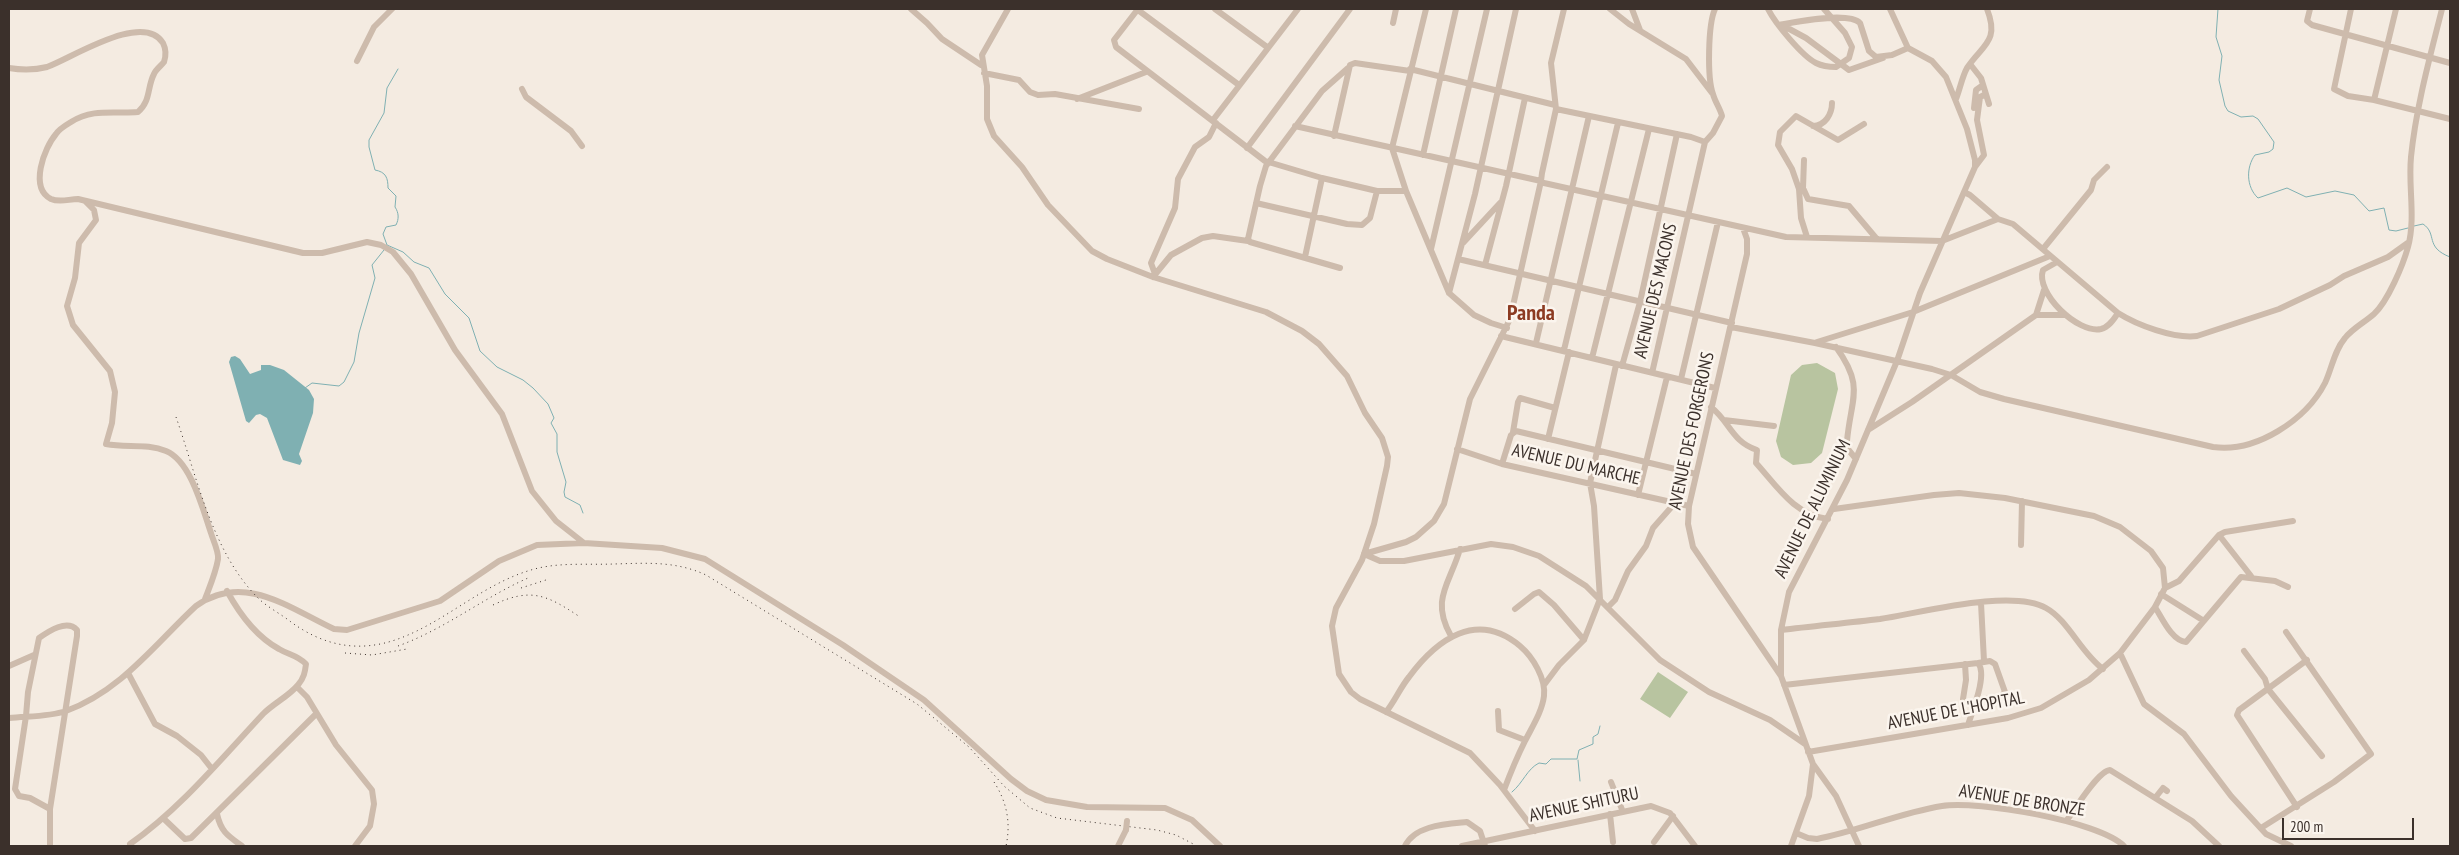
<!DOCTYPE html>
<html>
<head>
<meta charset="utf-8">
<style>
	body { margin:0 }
	#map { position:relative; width:2459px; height:855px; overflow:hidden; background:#f4ebe1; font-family:"PT Sans Narrow",sans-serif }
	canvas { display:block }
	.frame { position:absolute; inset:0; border:10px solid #3b302b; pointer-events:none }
	.scale { position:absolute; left:2282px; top:818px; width:132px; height:22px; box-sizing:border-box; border:2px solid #3b302b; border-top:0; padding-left:6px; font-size:15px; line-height:18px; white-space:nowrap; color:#3b302b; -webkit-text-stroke:4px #fbf5ee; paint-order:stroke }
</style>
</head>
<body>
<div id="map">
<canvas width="2459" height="855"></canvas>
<div class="frame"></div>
<div class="scale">200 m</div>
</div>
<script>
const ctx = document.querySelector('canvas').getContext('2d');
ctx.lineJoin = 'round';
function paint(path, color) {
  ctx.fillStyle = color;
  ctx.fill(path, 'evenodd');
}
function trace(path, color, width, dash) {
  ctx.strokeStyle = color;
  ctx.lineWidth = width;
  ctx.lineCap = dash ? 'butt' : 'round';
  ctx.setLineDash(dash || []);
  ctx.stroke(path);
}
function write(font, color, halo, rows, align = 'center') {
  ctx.font = font + ' "PT Sans Narrow",sans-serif';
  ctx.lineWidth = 5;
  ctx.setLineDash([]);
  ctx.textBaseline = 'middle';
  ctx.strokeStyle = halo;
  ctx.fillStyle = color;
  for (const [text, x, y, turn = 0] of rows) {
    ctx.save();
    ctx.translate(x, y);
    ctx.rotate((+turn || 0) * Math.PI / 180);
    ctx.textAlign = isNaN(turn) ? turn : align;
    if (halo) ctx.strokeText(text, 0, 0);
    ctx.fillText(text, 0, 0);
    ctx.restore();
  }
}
paint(new Path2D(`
	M1817 363 1835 373 1838 389 1822 453 1811 463 1793 465 1781 457 1776 441 1791 375 1802 365Z
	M1658 672 1688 692 1670 718 1640 699Z`), '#b8c4a0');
paint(new Path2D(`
	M235 356 240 359 250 374 261 370V365H270L284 370 309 390 314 399 313 413 299 454 302 461 300 465 283 460 267 418 260 414 256 415 249 423 246 421 229 362 231 357Z`), '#7fb0b2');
trace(new Path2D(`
	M2218 9 2216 37 2222 56 2219 80 2225 106 2228 111 2241 117 2253 116 2258 119 2274 142 2273 149 2269 152 2255 155C2246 167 2246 187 2258 198L2287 188 2306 197 2335 191 2354 195 2369 211 2384 208 2389 230 2396 231 2408 228
	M398 69 387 88 384 113 369 140V147L375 170C386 172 388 178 388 188L396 196 395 207C399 213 399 219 396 225L386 227 383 234 387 245 403 252 414 262 429 268 445 294 469 318 480 351 497 367 523 380 533 388 548 404 554 418 551 423 557 434V452L566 482 564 492 565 497 580 505 583 513
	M2414 226 2423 224C2438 234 2424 247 2450 257
	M305 388 312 383 339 386 344 382 354 362 359 333 375 278 372 265 384 250
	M1578 760 1580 781
	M1512 792C1523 783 1527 769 1539 763L1546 764 1551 759H1577L1579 750 1593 744V737L1598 734 1600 726`), '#7fb0b2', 1);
trace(new Path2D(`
	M911 9 927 23 942 39 981 65
	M1008 9 982 55 987 86V119L994 136 1022 167 1048 205 1092 251 1107 259 1153 277 1266 312 1302 331 1319 344 1347 376 1365 413 1382 438 1388 457 1387 466 1374 524 1362 560 1336 608 1332 626 1339 674 1351 692 1360 699 1470 753 1500 785 1535 831
	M1138 9 1114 40 1116 47 1265 161 1322 178 1377 191H1406
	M1215 9 1267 47
	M1426 9 1392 148 1406 191 1449 293 1474 315 1491 323 1507 328
	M1564 9 1551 63 1556 109 1542 173 1541 181 1544 183 1786 237 1942 241 1998 219
	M1610 9 1629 24 1686 59 1712 93
	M1632 9 1640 30
	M1768 9C1775 23 1802 56 1816 63 1822 66 1829 67 1836 67L1849 58 1852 47 1845 33 1824 9
	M1890 9 1908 48 1932 61 1946 77 1967 129 1975 160V167L1964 192
	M2310 9 2307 21 2312 25 2450 63
	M2351 9 2334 89 2348 96 2374 100 2450 119
	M1138 10 1239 85
	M1393 23 1396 9
	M1779 25C1796 22 1848 11 1860 23L1869 51 1876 57 1892 55 1908 48
	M1782 25 1806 38 1849 70 1883 58
	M357 61 374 27 392 9
	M1970 64 1981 78 1989 104
	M9 68C21 70 35 70 47 67 72 58 143 11 163 43 166 49 166 56 164 62 161 66 156 69 154 74 147 87 151 101 138 112 114 114 93 108 71 122 66 125 59 129 56 134 44 148 29 188 51 199 60 203 69 199 78 199L303 253H322L367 242 381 245 393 252 411 274 455 350 502 414 532 491 556 521 584 543
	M1410 69 1555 105
	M984 73 1019 80 1030 92 1038 95 1055 94 1139 109
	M522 89 526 97 571 131 582 146
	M1077 99 1146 72
	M1956 99C1960 89 1962 77 1967 68 1982 45 2000 42 1987 9
	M2374 100 2396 9
	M1974 108 1976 90 1983 85
	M1556 109 1691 137 1705 142
	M1213 120 1298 9
	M1295 126 1541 181 1510 319 1470 399 1444 504 1434 521 1416 537 1406 542 1364 554
	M1813 126C1825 126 1832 114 1832 103
	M1334 136 1350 65 1355 63 1410 71
	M1247 148 1350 9
	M1423 155 1456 9
	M1804 160 1803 188 1808 199 1849 206 1876 238
	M1975 167 1984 155 1977 120 1980 97 1986 94
	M86 202 94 210 96 220 79 243 75 278 67 306 73 325 110 371 115 392 112 423 106 444C126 448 147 443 166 451 191 461 203 510 211 533 213 540 219 552 218 559 216 572 210 586 205 599
	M1256 203 1347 224 1362 225 1370 218 1377 191
	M1743 228 1747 239V254L1689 506 1688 524 1693 547 1781 676 1813 764 1809 796 1791 846
	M1807 237 1801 218 1799 189 1792 169 1778 145 1780 132 1796 116 1838 140 1864 124
	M1463 243 1500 203
	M1431 249 1487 9
	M2043 249 2091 190 2094 180 2107 167
	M1305 257 1322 178
	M1458 259 1732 323
	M2057 262 2043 270C2035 293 2078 334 2101 329 2109 327 2114 319 2118 313
	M1485 265 1506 186 1525 98
	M1340 268 1250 242 1248 239 1260 186 1266 166 1322 91 1348 68
	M1155 274 1151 263 1175 208 1178 179 1195 147 1209 137 1216 123
	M1153 277 1171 255 1202 238 1213 236 1248 241
	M1449 293 1475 194 1516 9
	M2036 315 2044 290
	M1731 327 1815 343 1932 369 1951 375 1980 392 2004 399 2213 447C2256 453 2306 420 2325 383 2332 368 2334 351 2345 338 2353 328 2365 322 2374 314 2388 301 2403 265 2408 247 2416 217 2408 187 2411 157 2416 107 2430 57 2442 9
	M1501 336 1715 388
	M1817 342 1913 312 2050 256
	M1536 343 1589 116
	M1836 347C1865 387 1851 397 1847 441V448L1856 459
	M1564 350 1618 123
	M1592 358 1649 129
	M1622 366 1640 302 1677 134
	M1652 373 1705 142 1713 133 1722 116C1720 108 1715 102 1713 94 1707 78 1708 24 1715 9
	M1681 379 1718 222
	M1711 407C1730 422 1732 442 1757 450L1756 463C1776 485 1795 516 1828 519
	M1724 420 1774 426
	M1868 430 1912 402 2036 315H2066
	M1513 432 1518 402 1520 398 1555 408
	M1548 439 1569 352
	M1457 449 1502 464 1689 506
	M1502 464 1511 435 1516 431 1696 474
	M1638 495 1667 377
	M2219 535 2251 576
	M2021 545 2022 501
	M1364 554 1380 561H1404L1491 544 1513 547 1539 556 1586 586 1660 660 1709 692 1770 720 1805 744
	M2165 588 2179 581 2219 535 2225 532 2293 521
	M2161 594 2204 621
	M1981 603 1984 661
	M1608 607 1615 600 1628 571 1646 546 1653 528 1675 503
	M2155 607C2162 618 2172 641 2186 642L2241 577 2275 581 2288 587
	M1515 609 1534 594 1539 592 1554 605 1584 640
	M1781 630C1814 626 1847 623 1880 619 1920 613 2011 588 2046 608 2068 620 2081 653 2103 669
	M1451 636C1430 599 1450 584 1460 549
	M2244 651 2265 679 2268 689 2322 756
	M2120 653 2144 704 2184 734 2231 796 2266 834 2291 846
	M9 666 34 655
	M128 673 155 724 177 736 201 755 212 769
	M1781 676V630L1789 592 1847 480 1897 361 1920 293 1964 192 1970 195 1998 219 2013 224 2118 313C2137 325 2174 339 2197 336L2279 309 2330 285 2344 276 2388 257 2409 242
	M1544 685 1559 665 1584 640 1600 599 1594 506 1590 483 1616 365
	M1784 685 1978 663C1988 674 1972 712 1968 725
	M297 687 307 697 336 745 372 790 374 804 370 826 355 846
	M1963 699 1966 680 1965 664
	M1976 701 2001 696 2005 692 1995 664 1990 661 1978 663
	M1498 711 1499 730 1525 740
	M1386 712C1395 701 1400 688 1409 677 1437 639 1477 610 1520 646 1533 657 1546 679 1544 696 1542 712 1532 727 1525 741 1517 757 1510 774 1504 790
	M9 718C27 716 49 717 66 711 121 691 155 644 196 606 244 572 289 608 334 629L347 630 440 601 499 561 537 545 584 543 662 548 705 559 843 645 924 700 1011 779 1027 791 1046 800 1087 807 1165 808 1192 820 1220 846
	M1808 752 2008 718 2041 708 2089 680 2120 653 2155 607 2165 588 2163 568 2151 551 2120 527 2094 516 2005 498 1959 493 1934 495 1834 509
	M1813 764 1836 796 1859 846
	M1611 782 1623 812
	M2155 798 2163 788 2167 791
	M2297 807 2237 715 2239 710 2307 660
	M217 814C221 832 228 836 242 846
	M1610 814 1613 842
	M163 818 185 839 191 838 316 714
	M2067 820C2075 809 2098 771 2110 770L2192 821 2219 846
	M2261 828 2334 782 2371 754 2286 632
	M1796 833 1808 838 1817 839C1859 831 1899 813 1942 806 1977 800 2099 821 2124 846
	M1654 842 1673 816
	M130 844C180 809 221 759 263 714 274 703 289 696 298 685 304 678 305 672 306 664 297 655 289 655 279 649 257 637 239 613 227 591
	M50 846V809L77 636V630C67 619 49 631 39 638L28 692 26 716 15 789 19 796 30 798 50 809
	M1118 846 1126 830
	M1405 846C1415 825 1447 824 1467 822L1480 831 1485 846
	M1462 846 1651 806 1670 813 1695 846`), '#cdbbac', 6);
trace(new Path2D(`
	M176 417C197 477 212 552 258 598 267 607 281 614 291 622 324 646 359 653 398 639 445 622 483 584 531 570 557 562 587 565 614 564 647 563 676 561 706 575L917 704 969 747 1004 786 1030 808 1057 818 1157 830 1176 835 1197 846
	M521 588 549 579
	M493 605C531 587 547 595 580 617
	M398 646C445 629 483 598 528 578
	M345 653 372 655 407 649
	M994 782C1007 802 1011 823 1006 846`), '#3b302b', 1, [1, 4]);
trace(new Path2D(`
	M1126 830 1127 821`), '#cdbbac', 6);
write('18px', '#3b302b', '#fbf5ee', [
	["AVENUE DES MACONS",1656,291,-77],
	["AVENUE DES FORGERONS",1692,431,-78],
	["AVENUE DU MARCHE",1576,465,13],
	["AVENUE DE ALUMINIUM",1813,509,-64],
	["AVENUE DE L'HOPITAL",1956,711,-11],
	["AVENUE DE BRONZE",2022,801,9],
	["AVENUE SHITURU",1584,805,-12]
]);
write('bold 22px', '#8c3b22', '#fbf5ee', [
	["Panda",1531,314]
]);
</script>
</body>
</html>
